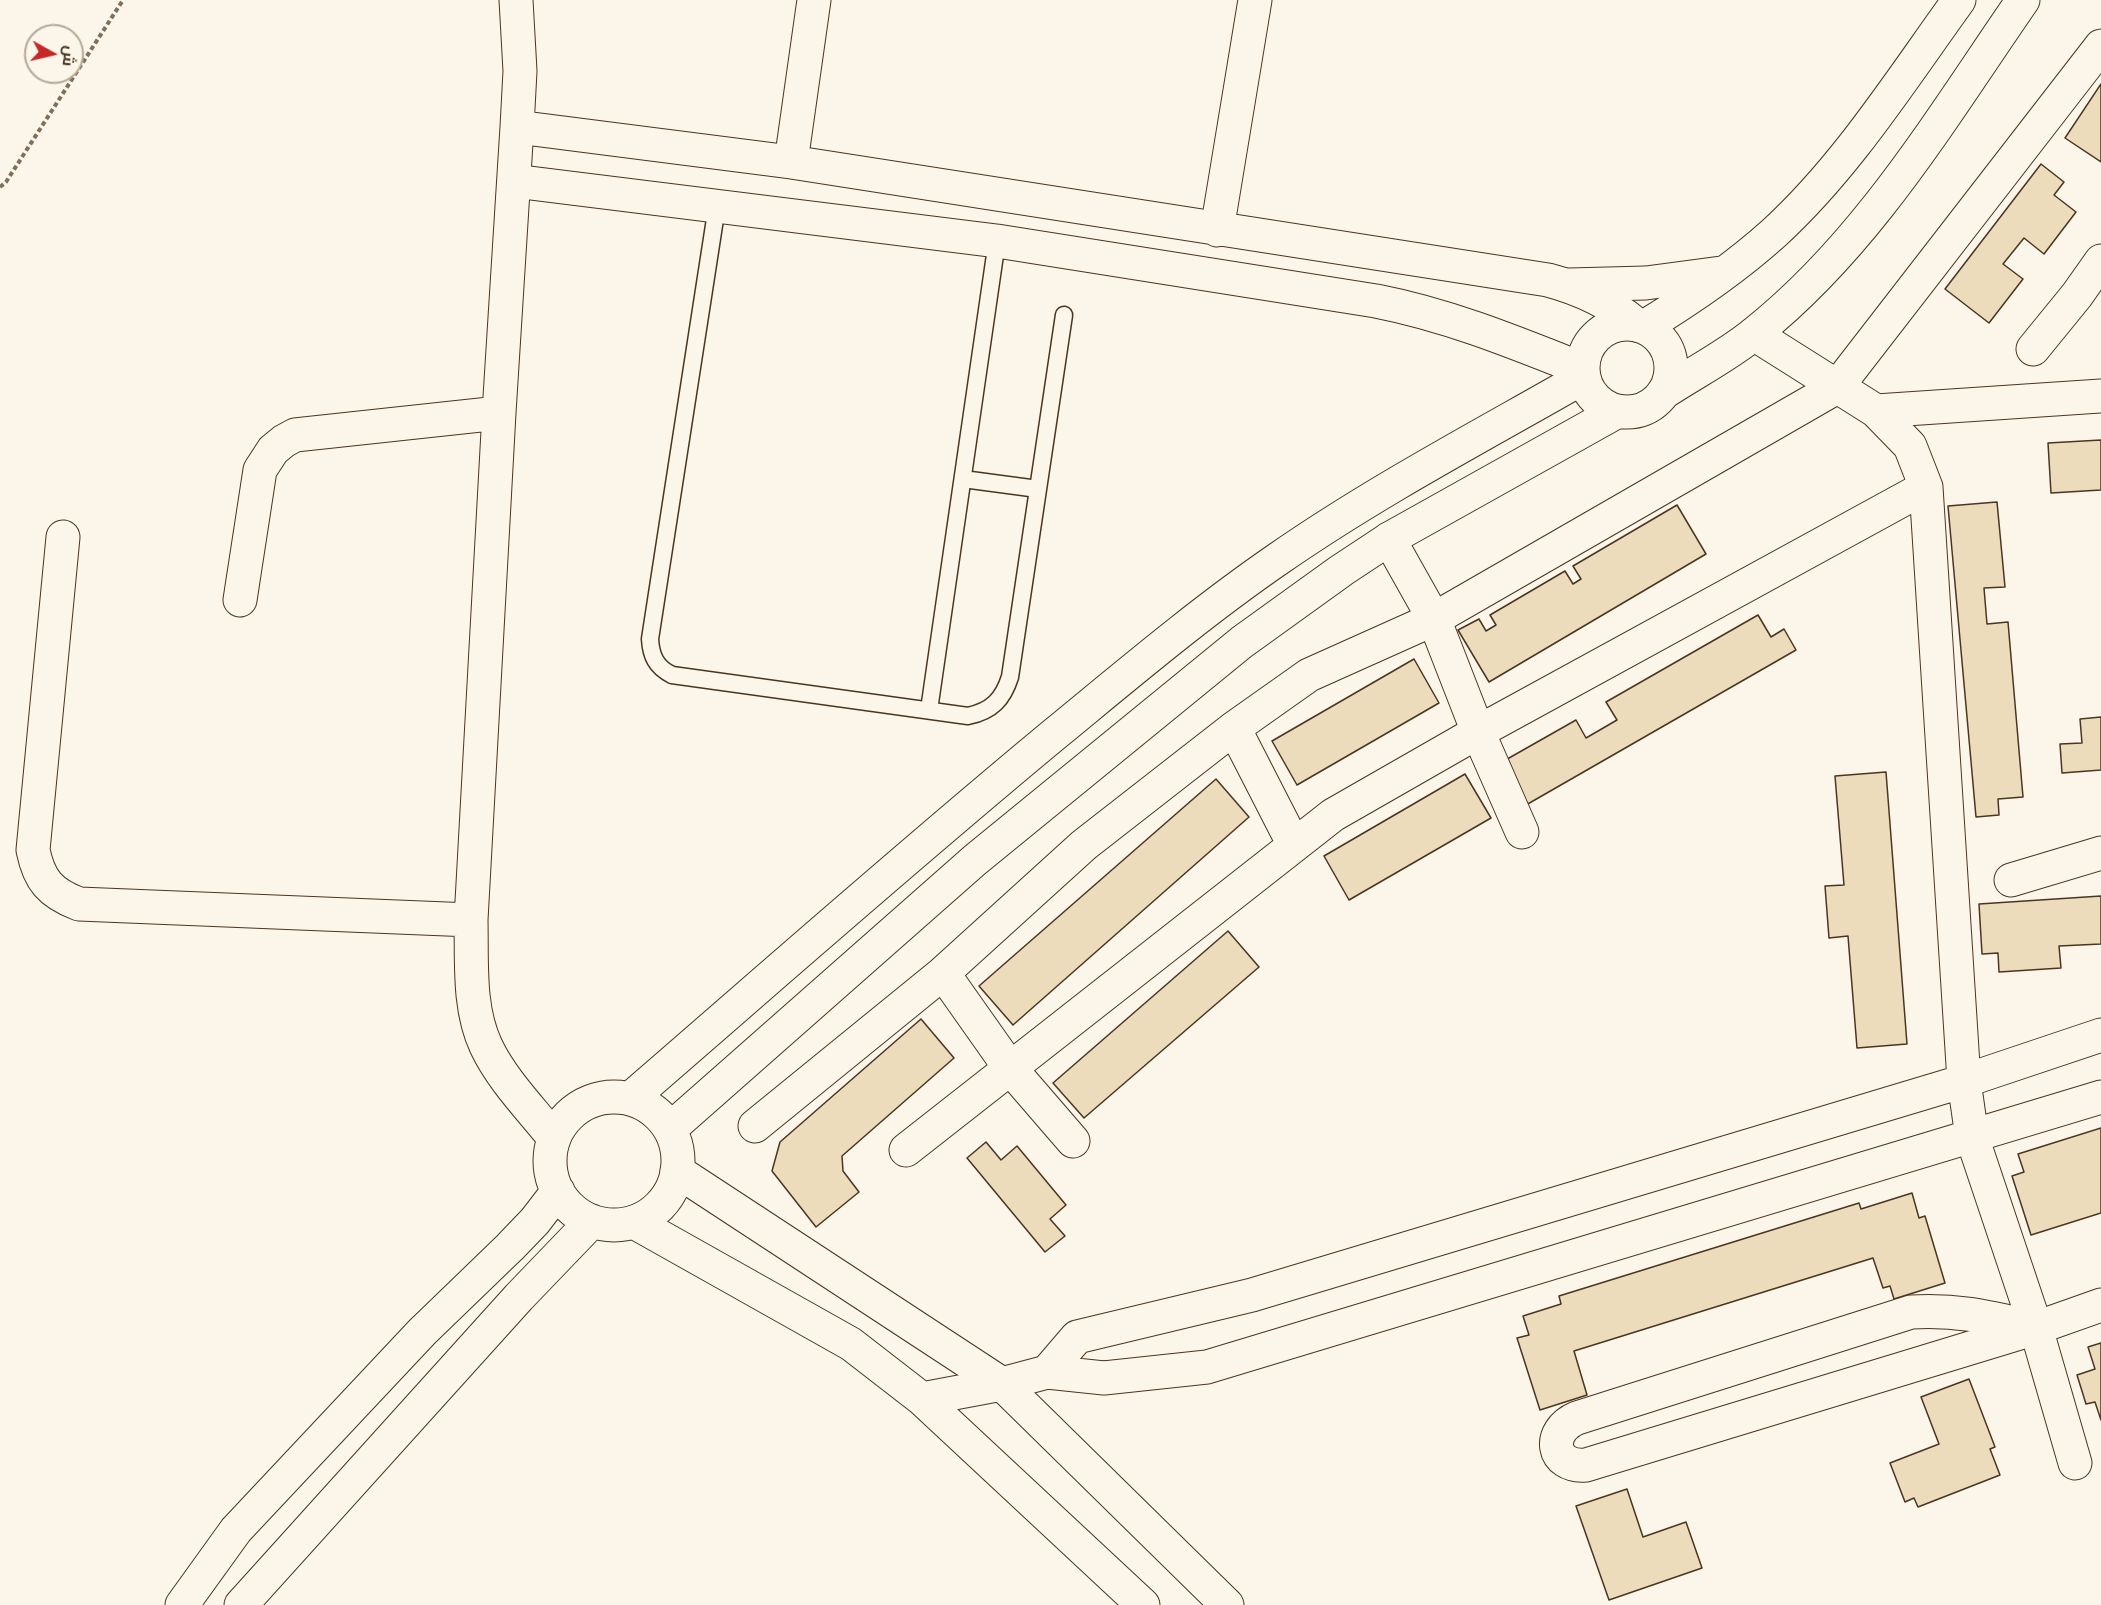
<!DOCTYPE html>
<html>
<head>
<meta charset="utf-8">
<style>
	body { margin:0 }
	#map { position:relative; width:2101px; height:1605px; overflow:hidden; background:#fbf6e9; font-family:Barlow,Cairo,sans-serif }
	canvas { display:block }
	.north { position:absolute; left:24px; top:24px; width:60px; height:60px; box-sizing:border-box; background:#fbf6e9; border:2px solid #b4a999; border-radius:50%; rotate:98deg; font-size:16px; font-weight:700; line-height:24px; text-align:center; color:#4a3520 }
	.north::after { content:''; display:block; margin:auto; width:21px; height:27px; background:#c62828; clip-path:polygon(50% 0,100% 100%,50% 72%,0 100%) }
</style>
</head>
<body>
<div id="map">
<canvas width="2101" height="1605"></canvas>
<div class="north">ش</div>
</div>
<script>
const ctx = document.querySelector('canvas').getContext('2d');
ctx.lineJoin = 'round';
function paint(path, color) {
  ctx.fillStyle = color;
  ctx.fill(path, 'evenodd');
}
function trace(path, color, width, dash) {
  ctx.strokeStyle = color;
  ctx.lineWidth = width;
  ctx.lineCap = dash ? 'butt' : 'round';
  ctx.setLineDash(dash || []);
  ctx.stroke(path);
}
const building = new Path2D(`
	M2101 84V162L2065 138Z
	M2041 164 2064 182 2054 195 2076 212 2044 254 2024 238 2003 264 2023 279 1989 323 1945 289Z
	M2101 440V490L2051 493 2048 443Z
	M1997 502 2005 587 1984 588 1987 624 2008 622 2023 797 1998 799 1999 815 1976 817 1948 506Z
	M1677 505 1706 554 1489 682 1458 630 1479 619 1486 631 1496 625 1490 615 1565 571 1573 584 1581 579 1573 566Z
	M1758 615 1771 637 1784 629 1796 650 1526 805 1502 762 1576 720 1586 738 1617 720 1606 702Z
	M1414 659 1439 703 1297 785 1272 741Z
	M2101 717V770L2062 773 2060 744 2082 743 2080 719Z
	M1886 772 1907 1044 1857 1048 1848 936 1829 938 1825 886 1844 885 1835 776Z
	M1465 774 1491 818 1349 900 1324 856Z
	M1216 779 1249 817 1013 1025 979 986Z
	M2101 896V944L2059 946 2061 968 1999 972 1998 953 1982 954 1979 904Z
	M1228 931 1259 967 1084 1118 1053 1083Z
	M921 1019 954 1058 842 1156 843 1171 859 1192 816 1227 772 1171 780 1142Z
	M2101 1128V1213L2031 1235 2012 1176 2024 1172 2018 1154Z
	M986 1142 1001 1160 1017 1146 1066 1205 1050 1219 1065 1236 1045 1252 967 1158Z
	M1912 1193 1919 1218 1925 1216 1945 1283 1894 1299 1890 1286 1883 1288 1873 1258 1574 1351 1587 1395 1540 1410 1517 1338 1529 1335 1523 1316 1561 1304 1559 1296 1859 1203 1861 1209Z
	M2101 1343V1420L2095 1402 2086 1404 2077 1375 2095 1369 2088 1347Z
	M1969 1379 1995 1447 1990 1449 2000 1475 1918 1507 1914 1498 1905 1502 1890 1463 1939 1444 1921 1397Z
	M1627 1489 1643 1537 1686 1522 1702 1568 1609 1600 1576 1506Z`);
paint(building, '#ecdcbc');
trace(building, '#4a3520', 1.5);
const service = new Path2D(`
	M717 206 650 639C651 656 656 667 672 675L968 716C992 711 1003 699 1010 677L1064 315
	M963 479 1038 489
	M929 710 997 241`);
const minor = new Path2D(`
	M516 0 520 71 517 127 499 413 471 920C472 961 468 1008 486 1046 502 1080 531 1109 554 1138
	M517 127 791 162 1548 280C1582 289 1610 302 1637 325
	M791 162 814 0
	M514 181 997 241 1376 301C1448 315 1514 342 1582 369
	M1217 230 1255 0
	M1754 334 1876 411 1910 446 1926 487 1964 1081 1972 1137 2036 1328 2075 1463
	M2033 349 2077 295 2101 261
	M1876 411 2101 396
	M63 537 33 850C39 880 50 893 79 904L471 920
	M1389 539 1434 619 1478 732 1522 832
	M240 600 260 470 273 450 284 441 295 435 499 413
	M1234 728 1294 845
	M2011 880 2101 853
	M943 973 1010 1068 1073 1141
	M755 1126 943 973 1084 845 1234 728 1309 675 1434 619 1837 387 2101 46
	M906 1150 1333 815 1478 732 1926 487
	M677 1171 1002 1384 1227 1605
	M634 1222 851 1344 922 1399 1143 1605
	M2036 1328C1992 1318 1958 1309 1911 1312L1577 1418C1546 1431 1551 1468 1586 1465L2036 1328 2101 1305
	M1047 1372 1077 1337 1252 1295 1964 1081 2101 1035
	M922 1399 1002 1384 1047 1372 1104 1378 1207 1367 2101 1097`);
const secondary = new Path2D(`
	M1569 285 1646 283 1721 273
	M1583 368a44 44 0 1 1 88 0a44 44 0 1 1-88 0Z
	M1644 327C1690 299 1734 269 1774 233 1847 166 1901 80 1959 0
	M1663 393C1693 373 1727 356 1755 333 1867 244 1942 117 2023 0
	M550 1161a64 64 0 1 1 128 0a64 64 0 1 1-128 0Z
	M631 1098C772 976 912 852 1056 733 1129 673 1201 612 1278 559 1376 491 1481 436 1584 377
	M670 1129 975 860 1242 642 1342 570 1389 539 1618 411
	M182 1605 236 1530 422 1332 510 1247 535 1221 558 1191
	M241 1605 519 1297 592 1221`);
trace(service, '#4a3520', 19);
trace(minor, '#4a3520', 35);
trace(secondary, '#4a3520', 35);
trace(new Path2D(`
	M0 187 6 182 123 0`), '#7f6f5c', 4, [4.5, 3]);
trace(service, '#fbf6e9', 16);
trace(minor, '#fbf6e9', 33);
trace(secondary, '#fbf6e9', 33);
</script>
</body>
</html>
